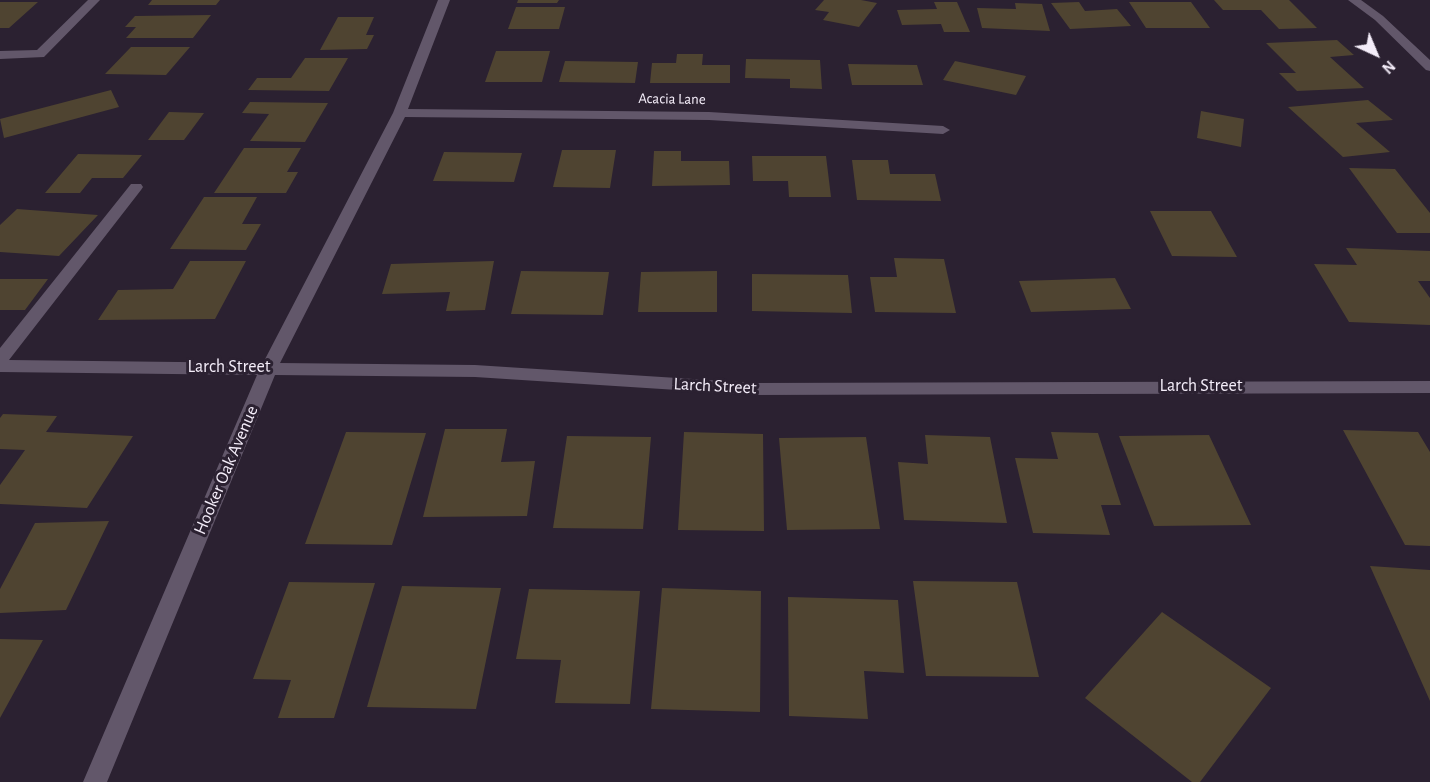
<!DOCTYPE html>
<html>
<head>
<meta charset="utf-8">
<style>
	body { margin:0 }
	#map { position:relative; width:1430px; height:782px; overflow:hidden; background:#2b2131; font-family:"Alegreya Sans",sans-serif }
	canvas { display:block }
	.north { position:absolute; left:1346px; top:24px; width:60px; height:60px; -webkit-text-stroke:4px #2b2131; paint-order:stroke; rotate:136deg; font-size:16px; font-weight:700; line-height:24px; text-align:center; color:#f4edf9 }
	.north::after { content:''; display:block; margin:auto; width:21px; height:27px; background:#f4edf9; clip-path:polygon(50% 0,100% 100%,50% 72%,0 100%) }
</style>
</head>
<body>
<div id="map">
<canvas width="1430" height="782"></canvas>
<div class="north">N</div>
</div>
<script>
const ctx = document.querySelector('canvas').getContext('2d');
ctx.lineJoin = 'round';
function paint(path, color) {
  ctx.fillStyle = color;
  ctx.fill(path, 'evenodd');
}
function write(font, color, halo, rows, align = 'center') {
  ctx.font = font + ' "Alegreya Sans",sans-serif';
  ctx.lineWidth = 6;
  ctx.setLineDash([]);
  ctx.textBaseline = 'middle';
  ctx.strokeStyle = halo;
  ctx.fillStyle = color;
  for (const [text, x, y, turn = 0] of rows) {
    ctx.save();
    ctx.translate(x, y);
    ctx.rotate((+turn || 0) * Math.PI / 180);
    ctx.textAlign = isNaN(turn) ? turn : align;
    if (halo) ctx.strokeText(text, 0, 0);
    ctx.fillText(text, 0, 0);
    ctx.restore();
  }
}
paint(new Path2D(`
	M152 0H220L216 5H148Z
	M518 0H559L557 3H517Z
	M824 0H861L877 3 859 27 823 20 829 12 815 10Z
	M1214 0H1289L1317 28 1279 29 1261 10H1223Z
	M0 2H38L9 28H0Z
	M934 2H957L970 32H944L941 24 902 25 897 10 937 9Z
	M1079 2 1085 11 1117 9 1131 26 1070 29 1051 3Z
	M1129 2H1191L1210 28H1146Z
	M1015 3 1042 4 1050 31 982 28 977 8 1016 9Z
	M516 7H565L559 29H508Z
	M211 15 193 38H126L136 27H125L135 16Z
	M338 17H374L366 35H374L367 49 320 50Z
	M1337 40 1354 55 1330 57 1364 88 1297 91 1279 73H1296L1266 43Z
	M131 47H190L166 75 105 74Z
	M496 51H550L542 82H485Z
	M677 54H703L702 65H730V83H650L652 63H676Z
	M305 58H348L329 91 248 90 257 78H291Z
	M746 59 820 60 822 89 790 88V79L745 78Z
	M565 61 638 62 635 83 559 82Z
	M955 61 1026 76 1016 95 943 80Z
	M848 64 917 65 923 85H852Z
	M111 90 119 107 4 138 0 119Z
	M1368 100 1393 120 1356 123 1390 152 1343 157 1288 107Z
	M250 102 328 103 305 142 250 141 269 114 242 113Z
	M1201 111 1244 119 1241 147 1197 138Z
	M169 112 204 113 184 140H148Z
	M244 148H301L287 172H298L286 193H214Z
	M562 150H616L610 188 553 187Z
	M654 151H681V161H729L730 185 652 186Z
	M444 152 522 153 514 182 433 181Z
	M78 154 142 155 123 178H92L80 193H45Z
	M752 156H826L831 197H789L788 181H753Z
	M852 160H888L890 174H935L941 201 857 200Z
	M1349 168 1395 169 1430 213V233H1397Z
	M204 197H257L242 224H261L246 250 170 249Z
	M17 209 98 215 59 256 0 252V225Z
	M1150 211H1211L1237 257 1172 256Z
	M1346 248 1430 251V281H1418L1430 298V325L1349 322 1314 264 1357 265Z
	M894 258 944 259 956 313 875 312 870 277H897Z
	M190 261H246L215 319 98 320 118 290 173 289Z
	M494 261 485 310 446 311 450 292 382 294 391 264Z
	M521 271 609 272 603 315 511 314Z
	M717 271V312H638L641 272Z
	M752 274 848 275 852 313 752 311Z
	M1115 278 1131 309 1031 312 1019 281Z
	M0 279H48L25 310H0Z
	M3 414 57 416 46 432 133 436 87 508 0 504V485L25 450 0 449V418Z
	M445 429H507L501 462 535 461 527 516 423 517Z
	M1343 430 1418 432 1430 452V546L1405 545Z
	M346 432 426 433 392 545 305 544Z
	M684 432 763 434 764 531 678 530Z
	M1051 432 1098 433 1121 505H1101L1110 535 1033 533 1015 458 1058 459Z
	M925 435 990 437 1007 523 904 520 898 462 928 464Z
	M1209 435 1251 525 1154 526 1119 436Z
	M567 436 651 437 643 529 553 528Z
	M866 437 880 529 787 530 779 438Z
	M109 521 66 610 0 613V589L35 523Z
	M1370 566 1430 570V701Z
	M913 581 1017 582 1039 677 926 676Z
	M289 582 375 583 334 718H278L291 680 253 679Z
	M402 586 501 588 476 709 367 707Z
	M662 588 761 591 760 712 651 709Z
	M529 589 640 591 630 704 555 703 561 660 516 659Z
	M788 597 898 600 904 673 864 671 868 719 789 716Z
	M1162 612 1271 688 1200 782H1192L1085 698Z
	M0 639 43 640 0 718Z`), '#4f4431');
paint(new Path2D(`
	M88 0H100L44 57 0 59V51L37 50Z
	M438 0H450L408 109 709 112 943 126 950 130 943 134 709 120 405 117 280 363 475 365 755 383 1430 381V393L755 395 475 377 275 375 107 782H83L257 375 0 372V348L131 184H141L143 187 141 190 9 360 263 363 393 113Z
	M1348 0H1361L1383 16 1430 60V71L1426 70 1375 20Z`), '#62576a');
write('15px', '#f4edf9', '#2b2131', [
	["Acacia Lane",672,99,1]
]);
write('18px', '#f4edf9', '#2b2131', [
	["Larch Street",229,367],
	["Larch Street",715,386,3],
	["Larch Street",1201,386],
	["Hooker Oak Avenue",226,470,-67]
]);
</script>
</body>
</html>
